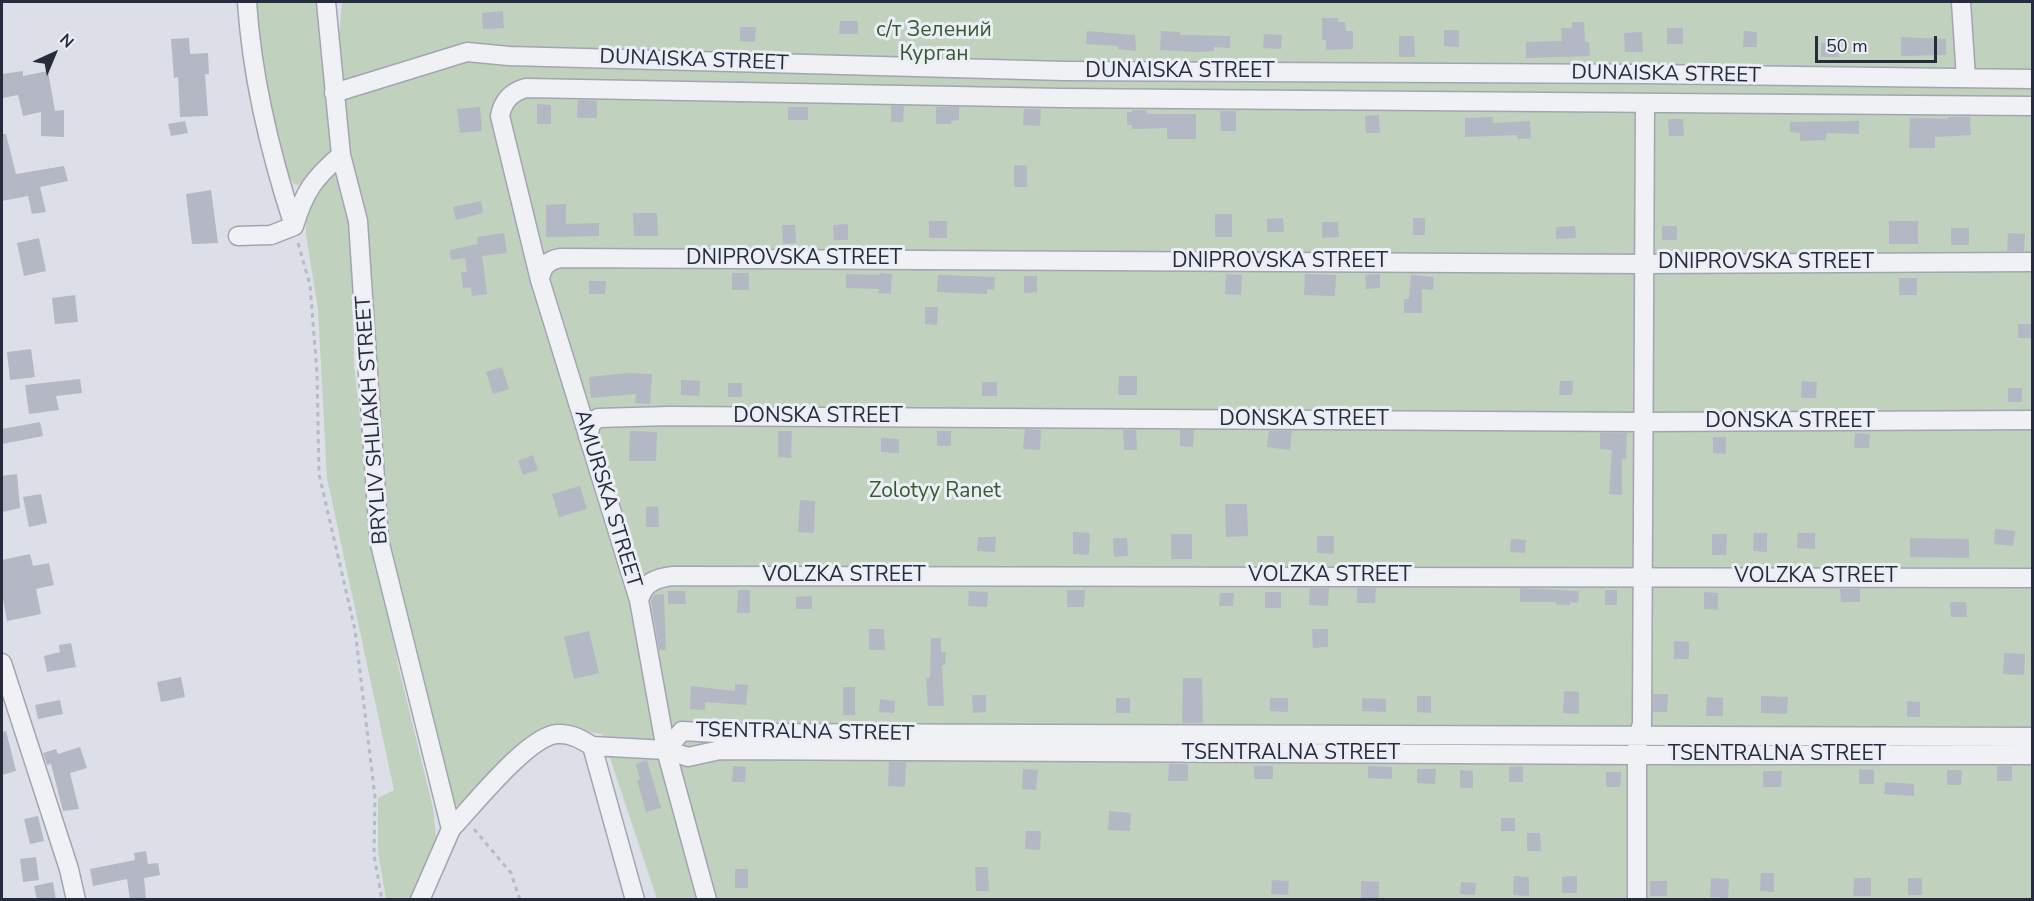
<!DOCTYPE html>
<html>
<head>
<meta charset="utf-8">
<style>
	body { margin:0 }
	#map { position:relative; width:2034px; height:901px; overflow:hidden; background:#dcdfe7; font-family:"Nunito Sans",sans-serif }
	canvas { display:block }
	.frame { position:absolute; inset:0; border:3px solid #262b3e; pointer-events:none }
	.north { position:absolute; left:24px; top:24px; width:60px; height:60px; -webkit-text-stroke:4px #eceef5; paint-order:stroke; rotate:44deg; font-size:16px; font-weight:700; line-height:24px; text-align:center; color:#262b3e }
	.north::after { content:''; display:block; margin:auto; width:21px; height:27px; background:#262b3e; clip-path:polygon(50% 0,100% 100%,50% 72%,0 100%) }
	.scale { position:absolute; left:1815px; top:36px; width:122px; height:27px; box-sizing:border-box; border:3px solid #262b3e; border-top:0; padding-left:8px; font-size:18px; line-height:21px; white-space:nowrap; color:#262b3e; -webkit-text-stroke:4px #eceef5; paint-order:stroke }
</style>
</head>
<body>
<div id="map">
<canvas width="2034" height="901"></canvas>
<div class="frame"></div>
<div class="north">N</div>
<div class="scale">50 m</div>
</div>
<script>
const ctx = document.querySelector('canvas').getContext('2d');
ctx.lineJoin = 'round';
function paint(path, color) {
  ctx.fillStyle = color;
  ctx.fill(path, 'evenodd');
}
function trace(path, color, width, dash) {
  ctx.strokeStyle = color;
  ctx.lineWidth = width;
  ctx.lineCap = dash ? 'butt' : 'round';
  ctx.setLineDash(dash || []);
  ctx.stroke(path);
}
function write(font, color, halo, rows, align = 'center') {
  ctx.font = font + ' "Nunito Sans",sans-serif';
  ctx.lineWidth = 6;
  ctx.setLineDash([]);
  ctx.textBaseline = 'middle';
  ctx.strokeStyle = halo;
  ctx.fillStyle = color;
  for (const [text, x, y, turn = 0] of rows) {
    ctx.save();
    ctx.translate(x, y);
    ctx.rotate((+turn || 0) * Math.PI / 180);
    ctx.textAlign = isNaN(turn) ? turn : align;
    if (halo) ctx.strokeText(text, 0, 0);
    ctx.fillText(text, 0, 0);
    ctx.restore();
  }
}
paint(new Path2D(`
	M255 2H321L335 149 306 186 294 184C283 168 280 149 276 131 265 89 257 45 255 2Z
	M342 2H2032V97L995 88 1105 94 2032 102V899H657L602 734 550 725 524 741 464 806 454 805 447 791 384 536 358 194 340 93 337 60Z
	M337 168 352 217 354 364 373 536 398 665 433 808 436 837 419 890 409 899H386L378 852V798L394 790 327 478 318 309 306 235V220L308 206 314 192Z`), '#c0d1bd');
paint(new Path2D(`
	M503 11 504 28 483 29 482 13Z
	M1322 18H1338V22H1345L1346 31H1353V49L1326 50V40H1322Z
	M840 21H858V34H839Z
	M1572 22H1584L1585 42H1589L1590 56 1526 58V42L1562 41 1561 28H1572Z
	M740 27H756L755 42 740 41Z
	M1667 28H1683V44H1667Z
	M1444 30H1459V47L1444 46Z
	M1087 31 1135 35 1136 51 1118 49V46L1086 44Z
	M1161 31 1180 32V35L1230 36V48L1214 47V51L1198 52 1160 50Z
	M1744 31 1757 32V47H1743Z
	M1642 32 1643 52H1625L1624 33Z
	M1264 34 1282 35 1281 49 1263 48Z
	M1399 36H1414L1415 57H1399Z
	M1901 37 1946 39V55L1901 56Z
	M189 38 190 54 208 53 209 74H205L208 116 180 117 178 77 174 78 171 39Z
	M1839 42V57H1821V43Z
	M23 71V76L48 71 55 111 64 110V137L41 136V112L23 116 18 95 2 98V74Z
	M578 100 597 101V118H577Z
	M537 104 551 105V124H537Z
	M891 106H904L903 122H891Z
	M480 107 482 131 460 133 457 109Z
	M788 107H808V120H788Z
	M936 107H959V120L951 121V124H936Z
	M1024 109H1041L1040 126 1023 125Z
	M1132 110H1145L1148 114H1196V139H1167V128L1132 129V125H1127V112H1132Z
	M1220 111H1236V131H1221Z
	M1379 115 1380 133H1366L1365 116Z
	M1493 117V123L1530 121 1531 138 1518 139 1517 135 1465 137V118Z
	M1948 117H1970L1971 135 1935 137V148H1909L1910 118 1948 119Z
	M1668 119H1683L1684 136H1669Z
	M185 121 188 133 171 136 168 124Z
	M1859 121V134L1827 133 1825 140 1800 141V133L1790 132V122Z
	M2 134H6L16 174 64 166 68 181 40 187 46 212 32 214 28 196 2 201Z
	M1014 165 1027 166V187H1014Z
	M211 190 218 243 192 244 186 194Z
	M481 201 483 213 456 220 453 207Z
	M566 204V224L599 223V236L546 237V205Z
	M633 213H657L658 236H634Z
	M1215 214H1232V237H1215Z
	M1283 218 1284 232H1267V219Z
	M1413 218H1425V235H1413Z
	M929 221H947V238H929Z
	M1889 221H1918V244H1889Z
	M1322 222H1338L1339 237 1322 238Z
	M848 224V240H834L833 225Z
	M782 225H795L796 243 783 244Z
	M1575 226 1576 238 1556 239V227Z
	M1662 226H1677V240H1662Z
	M1951 228H1969V245H1951Z
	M504 233 507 253 482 256 487 294 472 296 471 287 463 288 461 272H467L465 258 451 260 450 250 478 244 477 237Z
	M2008 233 2025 234 2024 251H2007Z
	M39 238 46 271 24 276 17 243Z
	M732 273H749V290H732Z
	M880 273 892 274 891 294 878 293 879 289 846 288V274L879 275Z
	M1226 274 1242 275 1241 295 1225 294Z
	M1305 274 1336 275 1335 296 1304 295Z
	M1380 274V288L1366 289 1365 275Z
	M938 275 995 277 994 290 987 289V294L937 292Z
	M1411 275 1434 277 1433 290 1422 289V313H1404V299H1409Z
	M1024 276H1037V292L1024 293Z
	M1899 278H1917V295H1899Z
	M589 281H606L605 294H589Z
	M75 295 78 322 55 324 52 298Z
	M925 307H938L937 325 925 324Z
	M2018 324H2032V338H2018Z
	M31 349 35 377 10 380 7 352Z
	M502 367 509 389 493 394 486 372Z
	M627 373 652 374 650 404 635 403 636 394 591 398 589 377Z
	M1119 376H1137V395H1118Z
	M80 379 82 393 56 396 59 410 29 414 25 385Z
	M681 380 700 381 699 396 681 395Z
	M1560 381H1573L1572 395H1559Z
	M1802 381 1817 382 1816 398H1801Z
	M982 382H997V396H982Z
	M728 383H742V397H728Z
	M2008 388H2022V402H2008Z
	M40 422 43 436 2 444V429Z
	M1025 429 1041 430 1040 450 1023 449Z
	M1123 430H1136L1137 450H1124Z
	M1180 430H1194L1193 447 1180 446Z
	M630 431 657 432 656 461H629Z
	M778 431H792L791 458 778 457Z
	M937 431H951V446H937Z
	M1269 431H1292L1290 450 1267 447Z
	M1600 433H1627L1626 459H1622V495L1609 494 1612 450 1600 449Z
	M1855 433 1870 434 1869 448H1854Z
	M1713 437H1726V454L1713 453Z
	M881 438 899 439V453L881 452Z
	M533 455 538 470 523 475 518 461Z
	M17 474 20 508 2 512V476Z
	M580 486 587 509 559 517 552 494Z
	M41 494 47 523 29 527 23 497Z
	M800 500 815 501 814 533 798 532Z
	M1225 504H1247L1248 536 1226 537Z
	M658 506 659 527H646V507Z
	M1995 529 2015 531 2013 546 1994 544Z
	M1073 532 1090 533 1089 555 1073 554Z
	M1754 533H1767V552L1753 551Z
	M1798 533H1815V549L1797 548Z
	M1171 534H1192V559H1171Z
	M1712 534H1727L1726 555H1712Z
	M1317 536H1334V554L1317 553Z
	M978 537H996L995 552 977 551Z
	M1113 538H1127L1128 556 1114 557Z
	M1910 538 1969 539V558L1910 557Z
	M1511 539 1526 540 1525 553 1510 552Z
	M30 554 33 566 49 563 54 585 36 589 41 614 7 621 2 593V560Z
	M1310 588H1329L1328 606 1309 605Z
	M1357 588H1376L1375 603H1357Z
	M1520 588 1579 591 1578 603 1570 602V605L1556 604V602H1520Z
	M1840 589H1860V602H1841Z
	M738 590H750V613H737Z
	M1067 590H1085L1084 607H1067Z
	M1605 590H1617V605H1605Z
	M668 591H685L686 604H668Z
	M969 591 988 592 987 607 968 606Z
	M1265 592H1281V608H1265Z
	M1704 592 1718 593V610L1704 609Z
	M1220 593H1234L1233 606H1219Z
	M664 594 666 650H659L651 601 654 595Z
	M812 596V609H796V597Z
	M1950 602H1966L1967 617H1951Z
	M869 629H884L885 650H869Z
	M1312 629H1328V647L1313 648Z
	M589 631 599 673 574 679 564 637Z
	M931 638H941V652H946L945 665H942L944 706H928L926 678H930Z
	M1674 641 1689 642V659H1674Z
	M71 643 76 667 47 672 44 656 60 652 59 645Z
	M2004 653 2025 654 2024 675 2003 674Z
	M181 677 185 697 161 702 157 682Z
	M1183 678H1202L1203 723H1182Z
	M735 684 748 685 746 705 705 702V710L690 709 691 686 735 691Z
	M843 687H855V715H843Z
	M1564 691 1579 692V714L1563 713Z
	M1653 694H1668L1667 712H1653Z
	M972 695H986V712L973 713Z
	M1417 696H1431V713L1417 712Z
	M1761 696 1788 697 1787 714 1761 713Z
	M1707 697 1723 698V716H1706Z
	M1116 698H1130V713H1116Z
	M1270 698H1288V712L1270 711Z
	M1362 698 1386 699V712L1362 711Z
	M880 699 895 701 894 713 879 712Z
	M60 700 63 714 38 719 35 705Z
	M1907 701 1920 702V717H1907Z
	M6 731 16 771 2 775V732Z
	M80 747 87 768 70 773 79 809 63 811 51 764 47 765 43 753 56 749 58 754Z
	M647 760 661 808 646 812 637 780H640L636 764Z
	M889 762H906L905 787 888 786Z
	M1169 764H1188V781H1168Z
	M733 766 746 767 745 782H732Z
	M1254 766H1273V779H1254Z
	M1368 766 1392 767V779L1368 778Z
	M1523 766V782H1509V767Z
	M1997 766H2012V781H1997Z
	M1023 769 1038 770 1036 790 1022 789Z
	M1417 769H1436L1435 784 1417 783Z
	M1859 769 1874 770V784H1859Z
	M1460 770 1473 771V788H1460Z
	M1947 770H1962L1961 785H1947Z
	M1763 771H1782L1781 787H1763Z
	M1606 772H1621L1620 787H1606Z
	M1885 782 1914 784V796L1884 794Z
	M1109 811 1131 813 1130 831 1108 830Z
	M38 816 44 841 30 844 24 819Z
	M1501 818H1515V831H1501Z
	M1026 831H1041L1040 850 1025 849Z
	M1527 833H1540L1541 851H1527Z
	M146 851 148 864 158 863 160 875 144 878 146 898 130 900 127 879 93 886 90 869 135 860 134 853Z
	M36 857 39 880 23 882 20 859Z
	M975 867H988L989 891H976Z
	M735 869H748V888H735Z
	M1761 873H1774V892L1760 891Z
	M1514 876 1529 877V896L1513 895Z
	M1577 876V893H1562V877Z
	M1711 878 1729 879 1728 898 1710 897Z
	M1854 878H1871V896H1853Z
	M1908 878H1922V895H1908Z
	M1272 880 1289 881 1288 895 1271 894Z
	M1361 881 1379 882V898H1361Z
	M1650 881H1667V896H1650Z
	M53 882 56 900H37L34 886Z
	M1461 882 1476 883 1475 895 1460 894Z`), '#b3b8c4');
const minor = new Path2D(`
	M247 2C252 78 270 153 294 226
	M326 2 341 155 358 221 379 540 451 829 420 900
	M1961 2 1966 78
	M334 93 467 52 509 56 1064 71 1645 74 2032 79
	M238 236 271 235 294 226C304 192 314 178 341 155
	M540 280C541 267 548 260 561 258L1644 264 2032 262
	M588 437 591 424 598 418 669 416 1643 422 2032 420
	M639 600C644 583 655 578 673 576L2032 578
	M2 663 69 869 76 900
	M666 750 682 731 717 733 2032 737
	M451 829C472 807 528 736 557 734 570 733 581 739 592 746
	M635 900 592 746 666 750 688 757 720 750 1637 755H2032
	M707 900 666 750 639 600 540 280 500 116C503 101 511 92 526 88L1061 98 2032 106
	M1637 900V755L1638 737 1642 724 1645 104`);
trace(minor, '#a2a5b1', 21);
trace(new Path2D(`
	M298 243 310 285 317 373 319 474 355 630 375 797 374 855 382 900
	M474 829 511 873 520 900`), '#b7bac2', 3, [4.5, 4.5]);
trace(minor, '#eff1f5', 18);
write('21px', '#355a32', '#eceef5', [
	["с/т Зелений",934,31],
	["Курган",934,55],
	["Zolotyy Ranet",935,492]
]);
write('21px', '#262b3e', '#eceef5', [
	["DUNAISKA STREET",694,61,2],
	["DUNAISKA STREET",1180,72],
	["DUNAISKA STREET",1666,75,1],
	["DNIPROVSKA STREET",794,259],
	["DNIPROVSKA STREET",1280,262],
	["DNIPROVSKA STREET",1766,263],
	["DONSKA STREET",818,417],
	["BRYLIV SHLIAKH STREET",373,420,-94],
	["DONSKA STREET",1304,420],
	["DONSKA STREET",1790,422],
	["AMURSKA STREET",607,499,73],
	["VOLZKA STREET",844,576],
	["VOLZKA STREET",1330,576],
	["VOLZKA STREET",1816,577],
	["TSENTRALNA STREET",805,733,1],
	["TSENTRALNA STREET",1291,754],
	["TSENTRALNA STREET",1777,755]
]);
</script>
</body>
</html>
